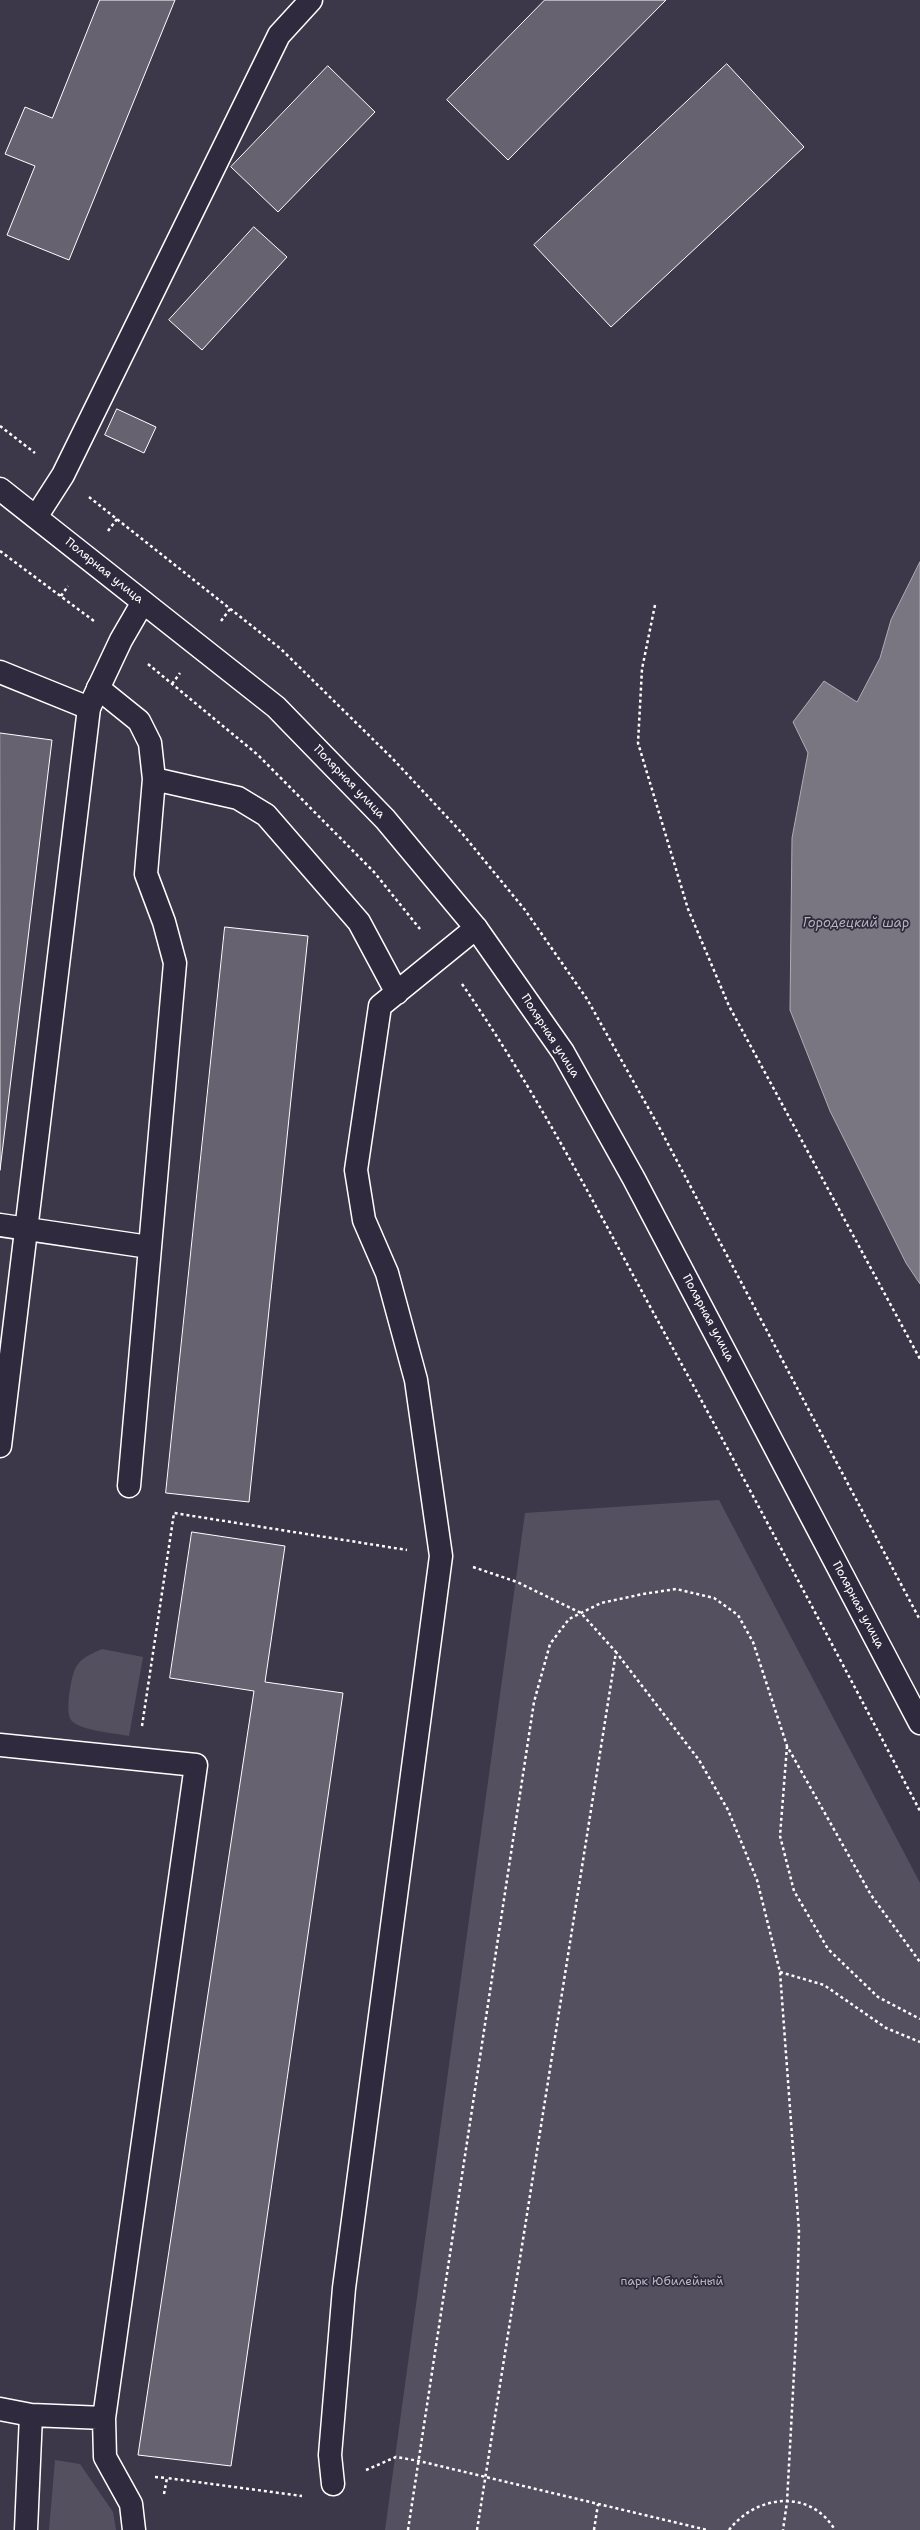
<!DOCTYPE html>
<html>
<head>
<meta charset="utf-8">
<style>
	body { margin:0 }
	canvas { display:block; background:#3c3749 }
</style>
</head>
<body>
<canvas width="920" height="2530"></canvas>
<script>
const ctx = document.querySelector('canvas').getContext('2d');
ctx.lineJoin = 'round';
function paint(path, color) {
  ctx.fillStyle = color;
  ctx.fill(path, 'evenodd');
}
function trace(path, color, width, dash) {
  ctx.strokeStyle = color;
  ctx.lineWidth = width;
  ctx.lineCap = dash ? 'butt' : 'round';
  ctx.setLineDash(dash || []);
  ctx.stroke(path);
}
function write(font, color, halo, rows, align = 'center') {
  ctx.font = font + ' "Shantell Sans",sans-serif';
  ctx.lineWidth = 3.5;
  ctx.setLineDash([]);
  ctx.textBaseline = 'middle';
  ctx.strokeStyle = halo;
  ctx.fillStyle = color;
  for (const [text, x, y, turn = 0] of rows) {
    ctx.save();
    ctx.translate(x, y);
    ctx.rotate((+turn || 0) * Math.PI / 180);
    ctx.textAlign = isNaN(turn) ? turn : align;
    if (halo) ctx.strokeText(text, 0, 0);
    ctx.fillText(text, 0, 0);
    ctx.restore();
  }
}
paint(new Path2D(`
	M719 1500 920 1883V2530H385L525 1513Z
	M102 1649 143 1657 129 1736C115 1733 80 1731 71 1720 65 1711 71 1678 75 1669 80 1658 91 1654 102 1649Z
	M55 2460 80 2464 113 2512 116 2530H49Z`), '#555060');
const water = new Path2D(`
	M920 562V1284L906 1263 830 1111 790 1010 792 838 808 753 793 722 824 681 857 702 880 658 891 620Z`);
paint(water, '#797682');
trace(water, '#afadb4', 1);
const building = new Path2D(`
	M100 0H175L69 260 7 235 35 166 5 154 25 107 52 118Z
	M545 0H666L508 160 447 100Z
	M727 64 804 147 611 327 534 245Z
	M328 66 375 112 278 212 231 167Z
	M254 227 287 257 202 350 169 320Z
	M117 409 156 427 144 453 105 435Z
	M0 733 52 740 0 1170Z
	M225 927 308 936 249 1502 166 1493Z
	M192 1532 285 1546 265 1682 343 1693 231 2466 138 2455 254 1691 170 1678Z`);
paint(building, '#666270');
trace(building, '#fff', 1);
const service = new Path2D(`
	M36 517 63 475 279 35 311 0
	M0 672 89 708
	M98 688 139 721 150 743 154 779 146 874 164 922 175 963 129 1486
	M154 779 238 798 266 815 359 922 397 993
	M0 1225 149 1247
	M0 1745 196 1765 104 2418
	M0 2409 31 2415 104 2418 105 2457 131 2504 134 2530
	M333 2484 330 2455 344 2288 441 1556 416 1380 387 1273 364 1220 356 1170 380 1006 476 928
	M26 2530 31 2415`);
const minor = new Path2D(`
	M0 1446 89 708 121 640 143 602`);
const secondary = new Path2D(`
	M0 489 276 707 385 819 476 928 563 1052 634 1179 920 1723`);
trace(service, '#fff', 25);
trace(minor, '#fff', 25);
trace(secondary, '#fff', 25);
trace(new Path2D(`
	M0 426 35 453
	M89 497 281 649 393 759 461 832 525 910 587 999 659 1127 920 1620
	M108 531 117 519
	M0 551 94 621
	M61 596 68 586
	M655 605 642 669 638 743 688 909 729 1006 920 1359
	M221 621 230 609
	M148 664 258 755 374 872 420 929
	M172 684 180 673
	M462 984C534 1088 593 1201 653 1312 744 1477 832 1644 920 1811
	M473 1567 517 1582 581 1613 616 1652
	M142 1726 174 1513 407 1550
	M787 1746 780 1836 794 1891 828 1949 878 1997 920 2019
	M780 1972 824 1985 886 2028 920 2042
	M366 2470 396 2457 419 2461 707 2530
	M155 2477 167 2478
	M164 2494 167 2478 302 2496
	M408 2530 534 1702 550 1644 569 1619 601 1603 643 1594 676 1589 714 1598 738 1615 753 1642 787 1746 871 1895 920 1962
	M477 2530 616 1652 699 1760 728 1810 757 1880 780 1972 799 2231 796 2336 787 2502 783 2530
	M594 2530 598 2504
	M729 2530C756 2495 810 2488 835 2530`), '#fff', 2.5, [3, 3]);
trace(service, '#2f2a3d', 22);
trace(minor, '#2f2a3d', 22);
trace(secondary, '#2f2a3d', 22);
write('12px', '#fff', '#2f2a3d', [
	["Полярная улица",104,571,39],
	["Полярная улица",349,782,46],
	["Полярная улица",550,1036,57],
	["Полярная улица",708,1318,62],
	["Полярная улица",858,1605,62]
]);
write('12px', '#bbb9bf', '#2f2a3d', [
	["парк Юбилейный",672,2282]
]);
write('italic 13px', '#b5b4ba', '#2f2a3d', [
	["Городецкий шар",856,924]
]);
</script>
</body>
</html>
